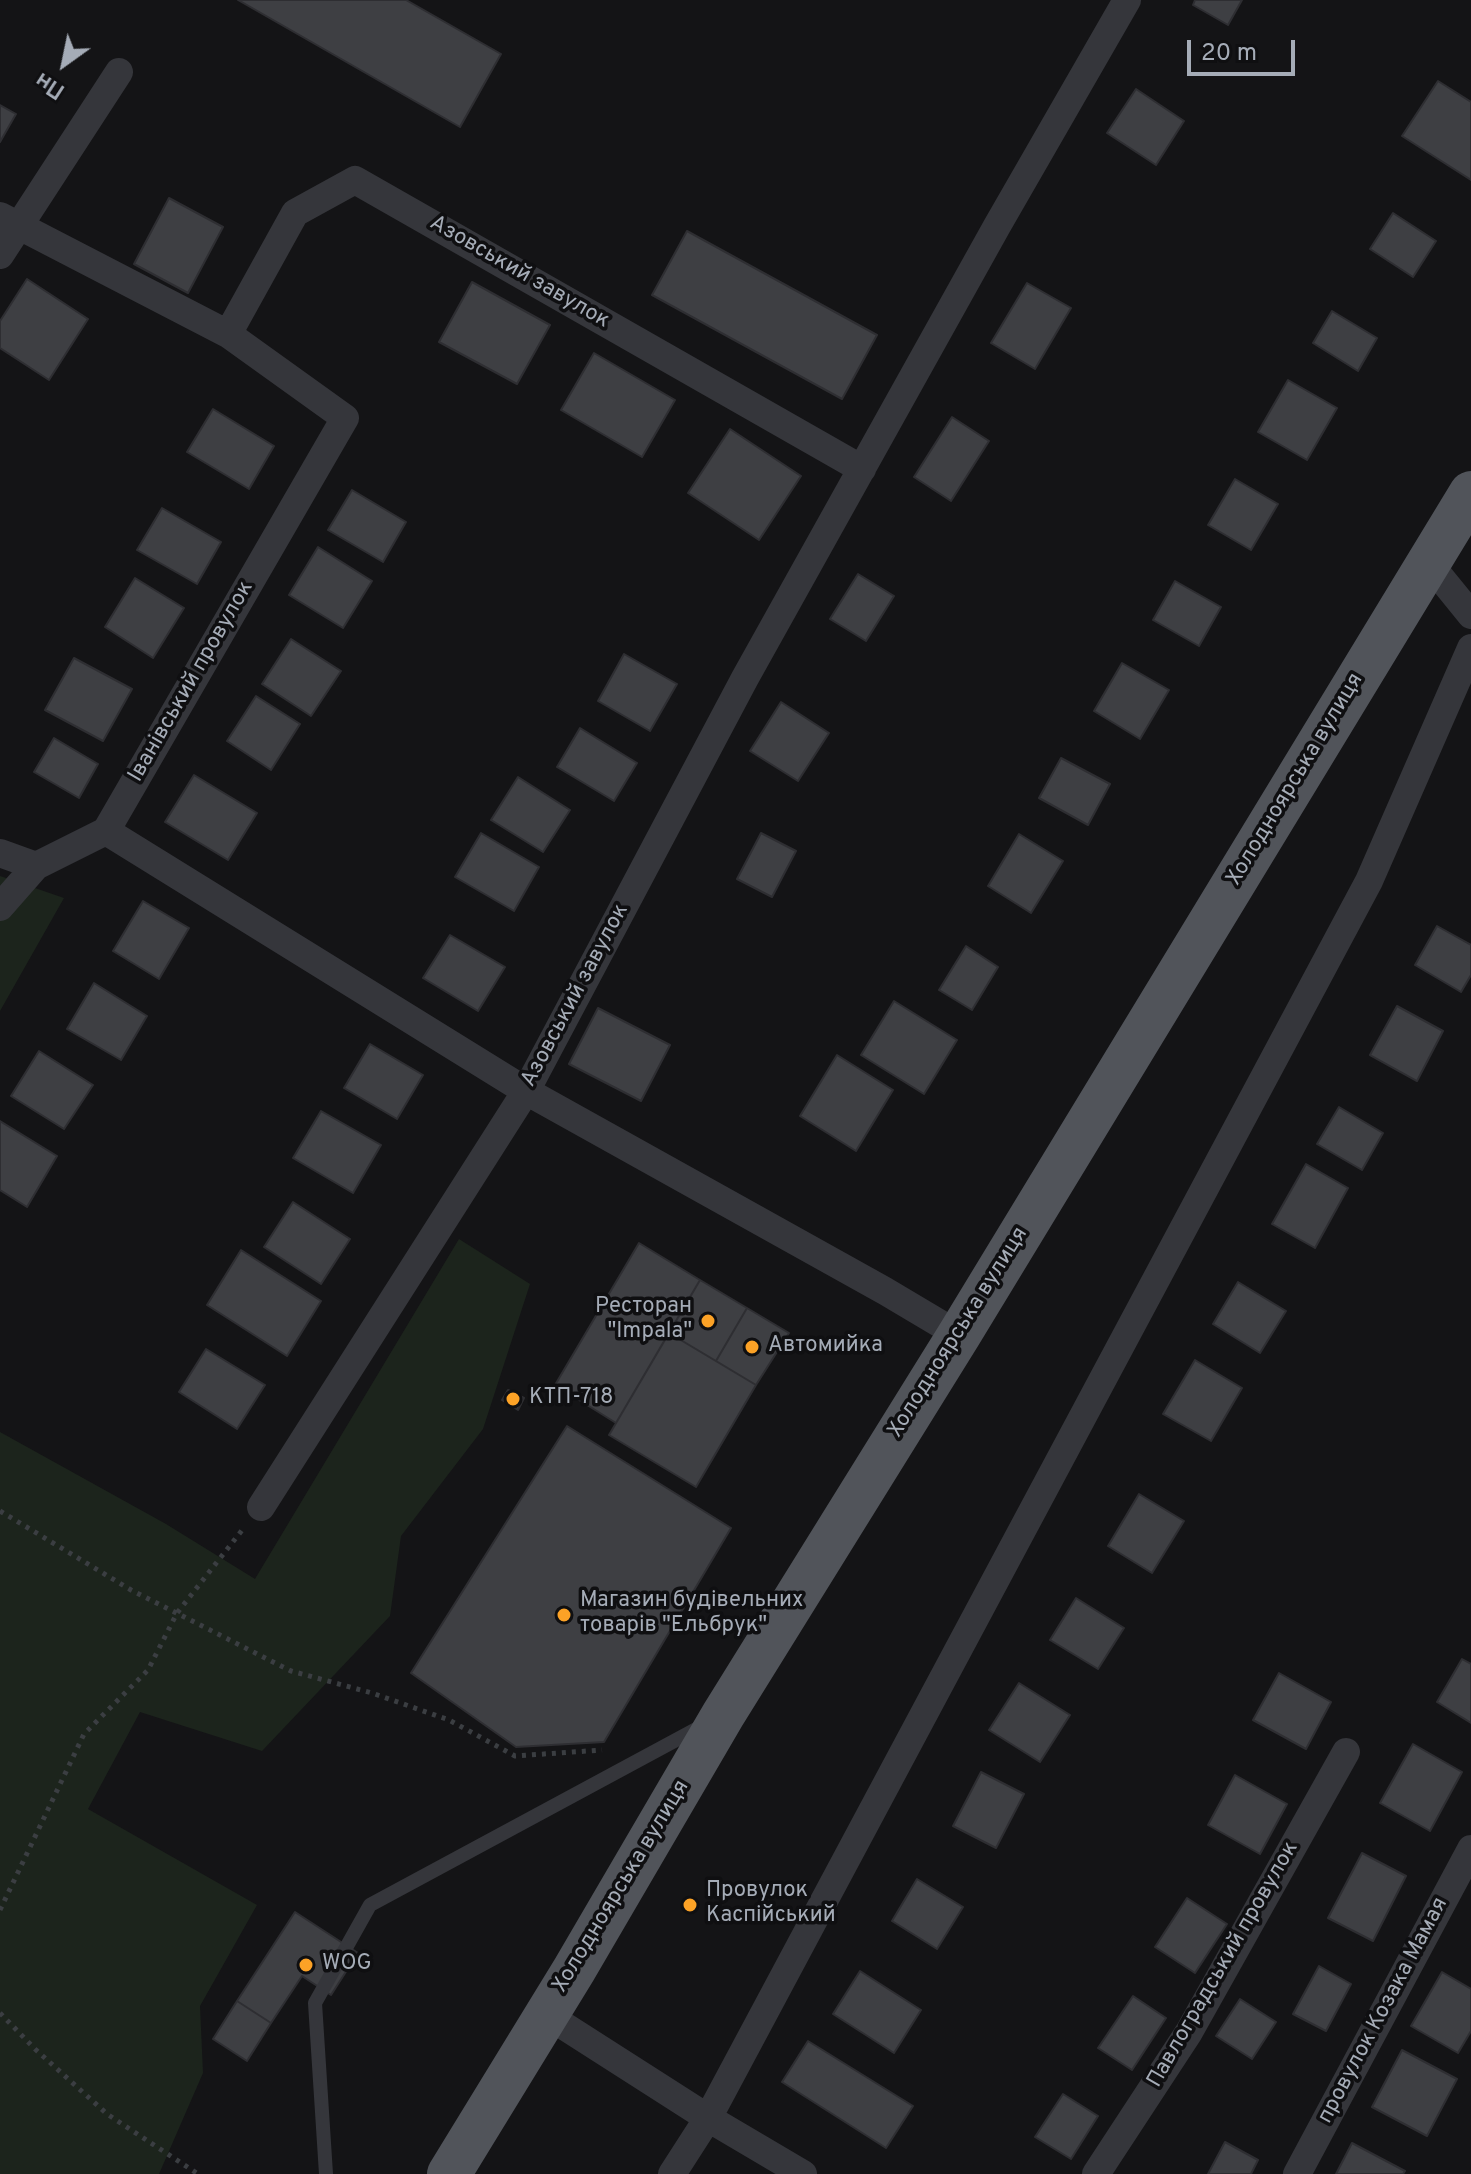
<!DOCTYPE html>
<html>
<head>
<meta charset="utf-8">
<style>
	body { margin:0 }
	#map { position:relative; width:1471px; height:2174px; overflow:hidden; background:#141416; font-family:Overpass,sans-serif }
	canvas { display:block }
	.north { position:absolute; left:24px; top:24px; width:80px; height:80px; -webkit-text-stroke:6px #0f0f11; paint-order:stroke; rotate:213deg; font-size:22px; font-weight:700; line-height:32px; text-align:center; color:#a5acb7 }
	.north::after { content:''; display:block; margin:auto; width:28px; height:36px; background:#a5acb7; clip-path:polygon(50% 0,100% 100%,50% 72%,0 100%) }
	.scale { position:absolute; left:1187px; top:40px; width:108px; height:36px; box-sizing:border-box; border:4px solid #a5acb7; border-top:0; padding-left:10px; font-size:24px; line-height:28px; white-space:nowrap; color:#a5acb7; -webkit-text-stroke:6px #0f0f11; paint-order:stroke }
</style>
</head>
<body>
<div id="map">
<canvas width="1471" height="2174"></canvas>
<div class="north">Пн</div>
<div class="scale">20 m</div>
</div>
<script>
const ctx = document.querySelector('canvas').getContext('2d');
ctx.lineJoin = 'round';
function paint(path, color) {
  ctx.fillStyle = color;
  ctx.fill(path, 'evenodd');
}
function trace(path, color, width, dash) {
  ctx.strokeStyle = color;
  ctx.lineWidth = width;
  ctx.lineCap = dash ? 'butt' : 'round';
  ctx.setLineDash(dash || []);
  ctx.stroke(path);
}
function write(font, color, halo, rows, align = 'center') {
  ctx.font = font + ' Overpass,sans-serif';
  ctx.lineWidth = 7;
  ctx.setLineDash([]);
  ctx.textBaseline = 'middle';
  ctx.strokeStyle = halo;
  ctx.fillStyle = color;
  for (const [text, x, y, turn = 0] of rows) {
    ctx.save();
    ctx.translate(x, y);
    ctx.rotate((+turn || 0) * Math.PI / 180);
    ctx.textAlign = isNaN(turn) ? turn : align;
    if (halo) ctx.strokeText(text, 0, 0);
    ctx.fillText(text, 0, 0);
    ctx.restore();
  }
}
paint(new Path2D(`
	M0 876 64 898 0 1011Z
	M459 1239 530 1284 483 1429 401 1536 390 1616 262 1751 140 1712 88 1809 257 1905 200 2006 203 2073 159 2174H0V1432L166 1524 255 1579Z`), '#1c241c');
const building = new Path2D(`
	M238 0H406L501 54 460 127Z
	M1195 0H1242L1228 25 1193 5Z
	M1438 81 1471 102V180L1402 136Z
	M1136 89 1184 121 1156 165 1107 133Z
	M0 105 16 114 0 142Z
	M169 198 223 227 188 293 134 264Z
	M1393 213 1436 241 1413 277 1370 249Z
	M687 231 877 335 842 399 652 295Z
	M27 279 88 319 49 380 0 348V321Z
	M472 282 550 325 517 384 439 342Z
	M1027 283 1071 308 1035 369 991 343Z
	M1332 311 1377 338 1358 371 1313 343Z
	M594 353 675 400 642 457 561 410Z
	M1288 380 1337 408 1307 460 1258 432Z
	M213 409 274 446 249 489 187 452Z
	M952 417 989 441 951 501 914 477Z
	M730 429 801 476 759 540 688 493Z
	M1235 479 1278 504 1251 550 1208 525Z
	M352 490 406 522 383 562 328 530Z
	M162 508 221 542 197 584 137 550Z
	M318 547 372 581 343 628 289 595Z
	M858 574 894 596 866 641 830 619Z
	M135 578 184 608 153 658 105 627Z
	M1175 581 1221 607 1199 646 1153 620Z
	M291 639 341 671 311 716 262 684Z
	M624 654 677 684 650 731 598 701Z
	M74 658 132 689 103 741 45 710Z
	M1122 663 1169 690 1140 739 1094 711Z
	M256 696 300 724 271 770 227 741Z
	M781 702 829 733 798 781 750 751Z
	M580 728 637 763 614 801 557 767Z
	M54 738 98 764 79 798 34 772Z
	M1061 758 1110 784 1088 825 1039 798Z
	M194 775 257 813 228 860 165 822Z
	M518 777 570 810 543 852 491 820Z
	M481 833 539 867 514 911 455 877Z
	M761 833 796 851 772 897 737 879Z
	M1019 834 1063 861 1031 913 988 886Z
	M143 901 189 928 159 979 113 951Z
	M1437 926 1471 945V975L1461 992 1415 965Z
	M450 935 505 967 478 1011 423 978Z
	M966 946 998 967 972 1010 939 990Z
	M94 983 147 1016 121 1060 67 1029Z
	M894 1001 957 1040 924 1094 861 1055Z
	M1397 1006 1443 1031 1417 1081 1370 1055Z
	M598 1008 670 1045 641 1101 569 1064Z
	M370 1044 423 1075 397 1119 344 1088Z
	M39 1051 93 1085 64 1129 11 1096Z
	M837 1055 893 1090 856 1151 800 1116Z
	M1339 1107 1383 1133 1362 1170 1317 1144Z
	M321 1111 381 1145 353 1193 293 1158Z
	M0 1121 57 1156 27 1207 0 1190Z
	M1306 1164 1348 1188 1315 1248 1272 1224Z
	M293 1202 350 1239 321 1284 264 1247Z
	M639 1243 700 1280 616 1423 555 1385Z
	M241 1250 321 1301 287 1356 207 1305Z
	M700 1280 747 1308 716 1361 669 1333Z
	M1238 1282 1286 1311 1260 1353 1213 1324Z
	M747 1308 789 1333 756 1385 716 1361Z
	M669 1333 756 1385 696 1487 609 1435Z
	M206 1349 265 1385 237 1429 179 1392Z
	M1195 1360 1242 1388 1211 1441 1163 1414Z
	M508 1390 524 1398 518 1410 502 1400Z
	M567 1426 731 1528 604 1742 516 1747 411 1673Z
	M1139 1494 1184 1521 1152 1573 1108 1546Z
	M1076 1598 1124 1628 1098 1669 1050 1640Z
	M1462 1659 1471 1664V1723L1437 1702Z
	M1279 1673 1331 1702 1306 1749 1253 1720Z
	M1019 1683 1070 1715 1040 1762 989 1730Z
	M1413 1744 1462 1772 1430 1831 1380 1803Z
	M981 1772 1024 1794 996 1848 953 1826Z
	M1235 1775 1287 1804 1260 1854 1208 1825Z
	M1362 1853 1406 1876 1373 1941 1328 1918Z
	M917 1879 963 1907 937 1949 892 1921Z
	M1187 1898 1227 1924 1195 1973 1155 1947Z
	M295 1912 358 1953 331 1995 302 1976 271 2023 237 2001Z
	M1319 1966 1351 1984 1326 2031 1293 2014Z
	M860 1971 921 2010 894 2053 833 2014Z
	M1442 1972 1471 1989V2031L1458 2053 1411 2026Z
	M1133 1996 1166 2018 1132 2070 1098 2048Z
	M1240 1999 1276 2022 1252 2059 1216 2036Z
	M237 2001 271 2023 247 2061 213 2039Z
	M808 2041 913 2106 886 2148 782 2082Z
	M1402 2050 1457 2079 1427 2136 1372 2107Z
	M1063 2094 1098 2116 1071 2159 1035 2137Z
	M1225 2142 1258 2160 1251 2174H1208Z
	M1352 2143 1405 2171 1403 2174H1336Z`);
paint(building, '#3e3f43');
trace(building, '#2e2e32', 2);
trace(new Path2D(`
	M0 1511 131 1590 291 1671 372 1693 449 1720 515 1756 602 1750
	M0 1910 84 1734 148 1670 177 1613 243 1529
	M0 2013 35 2049 107 2114 198 2174`), '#3b3e42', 5, [4, 6]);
trace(new Path2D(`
	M326 2174 315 2003 370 1905 702 1726`), '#35363b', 14);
trace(new Path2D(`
	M0 216 228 334 345 418 106 831 36 866 0 907
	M0 255 119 72
	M228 334 295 213 355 180 862 469
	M1428 562 1471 615
	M106 831 526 1091 885 1291 959 1335
	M0 853 36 866
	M261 1507 526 1091 745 678 997 226 1127 0
	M547 2015 708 2118 803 2174
	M672 2174 708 2118 1369 881 1471 648
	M1096 2174 1189 2032 1346 1752
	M1297 2174 1471 1849`), '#35363b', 28);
trace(new Path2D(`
	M449 2174 574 1970 723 1715 959 1335 1471 493`), '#51545a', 44);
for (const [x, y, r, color] of [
	[708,1321,8,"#fca226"],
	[752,1347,8,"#fca226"],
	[513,1399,8,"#fca226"],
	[564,1615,8,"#fca226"],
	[690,1905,8,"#fca226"],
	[306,1965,8,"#fca226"]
]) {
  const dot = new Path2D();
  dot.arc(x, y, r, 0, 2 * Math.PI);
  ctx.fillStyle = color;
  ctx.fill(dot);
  trace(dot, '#0f0f11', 3);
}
write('22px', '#a5acb7', '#0f0f11', [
	["Азовський завулок",519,273,30],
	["Іванівський провулок",192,682,-60],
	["Холодноярська вулиця",1296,780,-59],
	["Азовський завулок",576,996,-62],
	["Холодноярська вулиця",959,1333,-58],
	["Холодноярська вулиця",622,1887,-59],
	["Павлоградський провулок",1224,1965,-60],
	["провулок Козака Мамая",1384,2011,-62]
]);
write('22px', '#a5acb7', '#0f0f11', [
	["Ресторан",692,1308,"right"],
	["\"Impala\"",692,1333,"right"],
	["Автомийка",768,1347],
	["КТП-718",529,1399],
	["Магазин будівельних",580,1602],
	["товарів \"Ельбрук\"",580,1627],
	["Провулок",706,1892],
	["Каспійський",706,1917],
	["WOG",322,1965]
], 'left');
</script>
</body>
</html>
